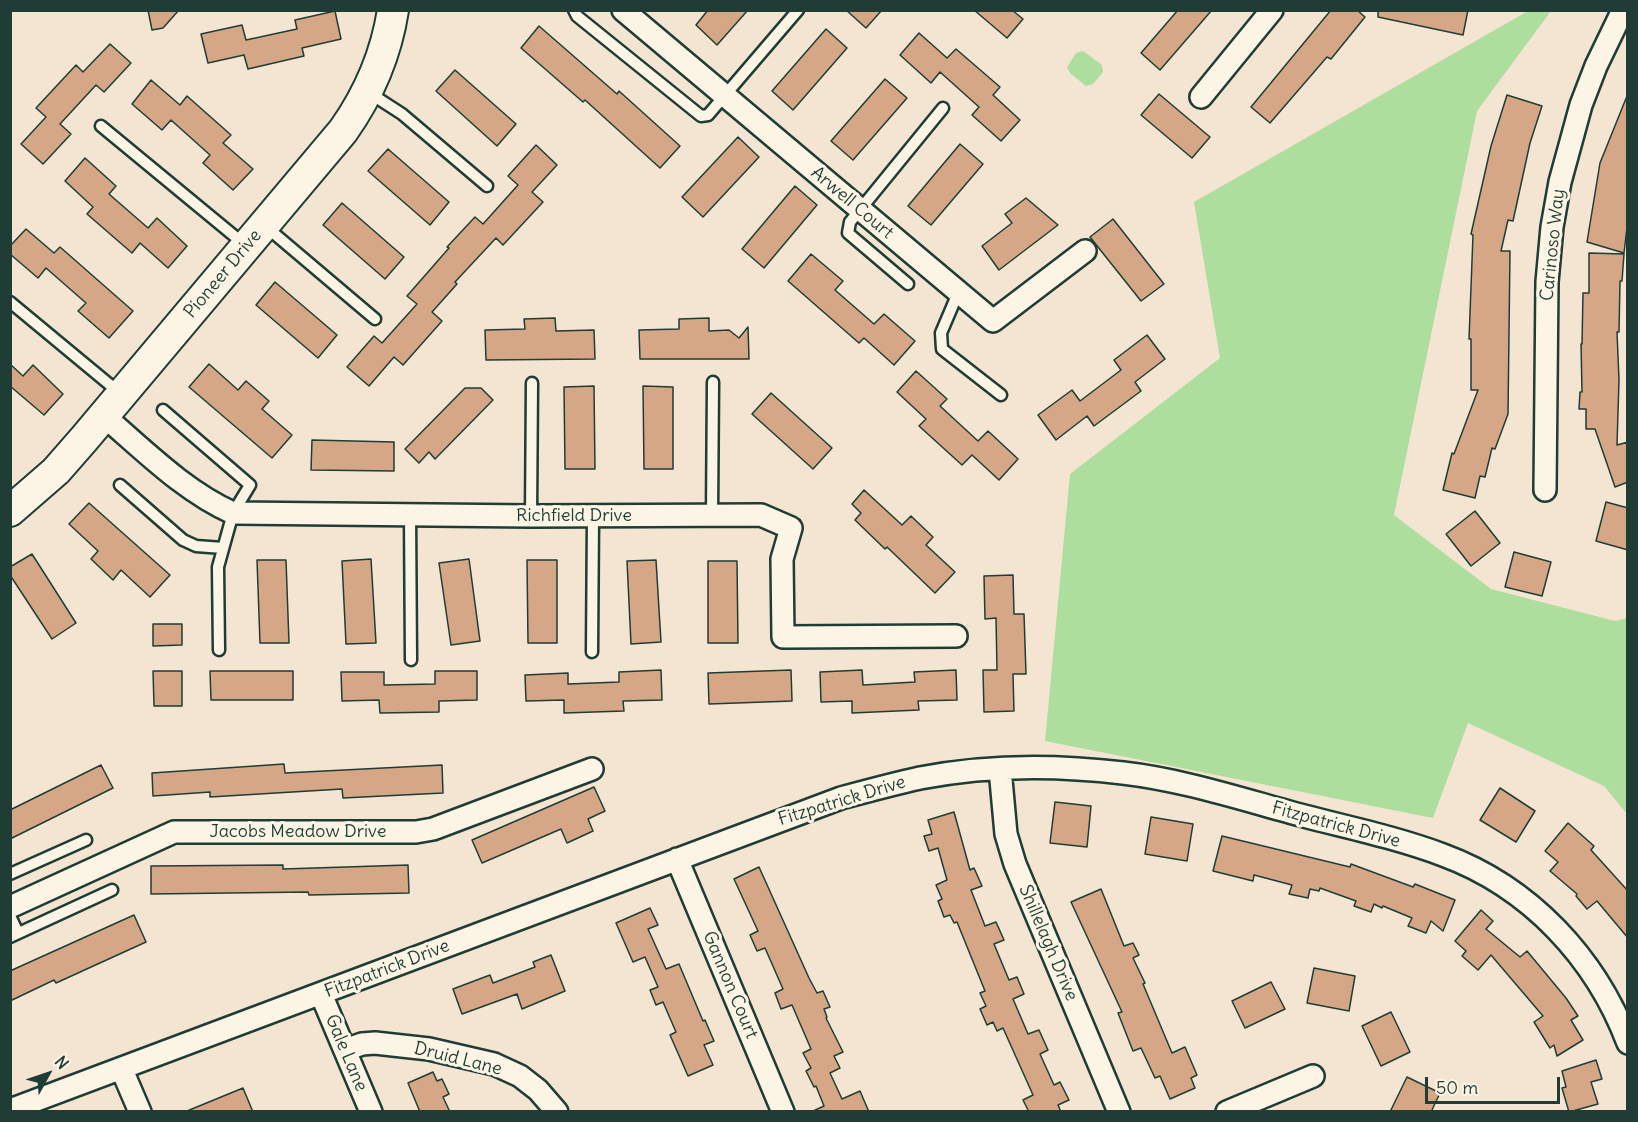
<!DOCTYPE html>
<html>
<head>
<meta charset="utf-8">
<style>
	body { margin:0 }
	#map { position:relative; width:1638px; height:1122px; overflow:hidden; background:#f4e5d2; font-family:Delius,sans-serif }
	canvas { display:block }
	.frame { position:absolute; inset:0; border:12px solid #1f3d34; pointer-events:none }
	.north { position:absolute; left:18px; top:1044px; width:60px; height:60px; -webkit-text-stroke:4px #fcf5e5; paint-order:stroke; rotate:50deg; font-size:16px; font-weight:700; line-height:24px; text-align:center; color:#1f3d34 }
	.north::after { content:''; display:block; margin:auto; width:21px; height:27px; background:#1f3d34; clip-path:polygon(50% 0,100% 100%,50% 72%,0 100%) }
	.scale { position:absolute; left:1425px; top:1077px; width:135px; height:27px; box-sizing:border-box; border:3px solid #1f3d34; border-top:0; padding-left:8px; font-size:18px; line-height:21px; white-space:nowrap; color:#1f3d34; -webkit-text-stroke:4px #fcf5e5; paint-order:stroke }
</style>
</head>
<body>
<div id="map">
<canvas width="1638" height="1122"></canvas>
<div class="frame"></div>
<div class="north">N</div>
<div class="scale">50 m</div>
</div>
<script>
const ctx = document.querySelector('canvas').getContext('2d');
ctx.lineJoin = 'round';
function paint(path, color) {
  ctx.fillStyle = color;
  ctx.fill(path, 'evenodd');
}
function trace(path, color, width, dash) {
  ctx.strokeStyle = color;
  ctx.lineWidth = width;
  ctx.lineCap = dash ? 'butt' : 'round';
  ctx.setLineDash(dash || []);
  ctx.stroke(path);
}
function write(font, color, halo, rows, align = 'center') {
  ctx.font = font + ' Delius,sans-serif';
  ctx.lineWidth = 6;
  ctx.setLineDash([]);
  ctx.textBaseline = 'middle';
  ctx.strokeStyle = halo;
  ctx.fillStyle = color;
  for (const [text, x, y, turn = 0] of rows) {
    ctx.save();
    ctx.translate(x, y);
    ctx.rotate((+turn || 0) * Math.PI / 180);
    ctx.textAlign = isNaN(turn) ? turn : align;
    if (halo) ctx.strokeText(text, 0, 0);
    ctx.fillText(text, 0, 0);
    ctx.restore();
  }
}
paint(new Path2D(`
	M1528 11H1551L1477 111 1394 515 1491 589 1615 621 1627 618V814L1604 786 1468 723 1433 818 1045 741 1070 474 1220 358 1194 202Z
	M1083 51 1102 65 1103 72 1093 84 1086 86 1070 73 1067 67 1076 53Z`), '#aede9d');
const building = new Path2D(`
	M148 10H179L163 28 152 30Z
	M708 10H748L717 45 696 25Z
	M846 10H882L866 28Z
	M974 10H1012L1023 19 1007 38Z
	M1178 10H1212L1160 70 1141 53Z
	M1331 10H1357L1365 17 1331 59 1327 57 1270 123 1251 107Z
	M1378 10H1468L1463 35 1378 17Z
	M335 11 341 39 302 48 304 56 248 69 244 55 208 63 201 34 242 25 246 40 297 29 295 20Z
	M539 26 617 94 619 91 680 146 660 168 585 100 583 102 521 48Z
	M826 29 847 48 793 110 772 91Z
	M919 33 947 58 956 49 1000 87 993 95 1020 120 1001 141 972 115 979 107 940 72 931 83 900 55Z
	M110 44 131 63 104 92 96 85 60 124 71 134 43 164 21 144 46 117 36 108 76 65 83 72Z
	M455 70 516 124 497 146 436 91Z
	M885 79 907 98 853 160 831 141Z
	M151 80 180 105 187 96 231 135 223 143 253 169 233 190 203 163 210 155 171 120 162 130 132 104Z
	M1159 94 1210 137 1192 158 1141 115Z
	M1507 95 1542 106 1530 143 1513 221 1508 220 1501 251H1510L1508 414 1495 449 1492 448 1485 477 1480 476 1475 498 1443 490 1452 453 1454 454 1478 390H1471V339H1469L1473 235 1471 234 1491 146Z
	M1627 96 1628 219 1624 253 1587 242 1600 163Z
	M738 137 759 157 703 217 682 197Z
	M960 144 983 164 931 225 908 206Z
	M536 145 557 165 532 192 543 202 503 245 496 238 455 282 457 284 432 312 442 321 403 365 394 357 369 386 347 367 374 336 382 343 417 304 407 296 449 248 447 247 475 217 483 224 518 185 508 176Z
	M388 149 449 202 430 225 368 171Z
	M85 158 116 186 109 194 148 228 157 218 187 246 168 268 140 243 132 253 87 214 93 207 65 181Z
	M795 186 817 205 764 268 742 249Z
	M1026 198 1058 225 999 270 982 246 1012 223 1005 214Z
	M342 203 404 257 385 279 323 225Z
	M1113 219 1164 284 1141 301 1090 237Z
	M26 229 54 253 60 247 133 311 109 338 78 311 86 303 46 268 38 278 10 254V246Z
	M1589 253 1624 254 1622 281H1620L1619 332H1617L1619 380 1617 445 1628 442V482L1615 487 1595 429H1586V409H1579L1580 392H1582L1581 344H1582L1583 293H1589Z
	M811 254 843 281 835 290 874 324 884 314 915 341 894 365 864 338 859 343 788 281Z
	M275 282 337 335 318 358 256 305Z
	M555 318 556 331 594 330 595 359 486 360 485 330 525 329 524 319Z
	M709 318V331L729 330 739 338 748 327 749 359H640L639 330 679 329V319Z
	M1147 335 1165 359 1135 382 1141 391 1094 426 1087 416 1056 440 1038 415 1072 390 1080 401 1121 370 1114 360Z
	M10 364 23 376 33 365 63 394 44 415 10 386Z
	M209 364 238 390 246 381 269 401 262 409 292 435 272 458 189 387Z
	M916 371 947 399 940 406 978 441 988 431 1018 459 999 480 972 455 962 465 919 426 926 419 897 392Z
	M594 386 595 469H565L564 387Z
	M643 386 673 387V469H644Z
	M465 388H481L493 400 435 459 429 452 419 463 405 449Z
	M771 393 832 448 813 469 752 414Z
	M312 440 394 442V471L311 470Z
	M864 490 902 525 911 516 933 537 926 545 955 572 935 593 887 547 885 549 855 520 861 513 852 504Z
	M1606 502 1628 508V550L1596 541Z
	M89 503 170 575 150 597 121 570 113 580 91 559 98 551 69 524Z
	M1475 511 1500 543 1471 566 1446 534Z
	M1514 552 1551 562 1542 596 1505 587Z
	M32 554 76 623 52 639 10 575V567Z
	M371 559 376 643 346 644 342 561Z
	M469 559 480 641 451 645 439 563Z
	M257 560H286L289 643H260Z
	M527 560H557V643H528Z
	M656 560 661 642 631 644 627 561Z
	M708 561H737L738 643H708Z
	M1013 575 1014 614H1024L1026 674H1013L1014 711 984 712 983 670H997L996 618 985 619 984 576Z
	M153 624H182V645L153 646Z
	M661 670 662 700 623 701 624 711 564 713V700L526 701 525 675 568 673V684L619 682V672Z
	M791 670 792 701 709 704 708 673Z
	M862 670 863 685 915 682 914 672 956 670 957 700 918 701 919 710 852 713V701L821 702 820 672Z
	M153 671H182V706H154Z
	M210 671H293V700H211Z
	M435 671H477V700L439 701V712L380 713 379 700 342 701 341 672H384V685L435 684Z
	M284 764 285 773 442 765 443 793 343 798 342 789 210 797V792L153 796 152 773Z
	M101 765 113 788 10 839V810Z
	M594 787 605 811 588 819 593 831 567 843 561 829 482 863 472 840Z
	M1500 788 1535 811 1516 842 1480 820Z
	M1055 802 1091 806 1087 847 1050 843Z
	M954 812 970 870 974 868 982 886 971 890 985 926 996 922 1004 940 994 944 1009 980 1017 977 1024 994 1013 999 1028 1034 1039 1030 1048 1050 1040 1054 1054 1085 1060 1082 1069 1100 1058 1105 1061 1112H1029L1023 1100 1033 1095 1003 1028 997 1031 993 1022 987 1025 980 1009 986 1006 980 993 985 991 957 922 954 923 950 915 944 917 938 901 942 899 936 885 947 880 938 848 929 851 924 836 932 834 928 820Z
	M1151 817 1193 824 1187 861 1145 854Z
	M1568 823 1594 846 1591 850 1628 891V938L1597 901 1587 909 1576 896 1577 894 1550 871 1558 862 1545 851Z
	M1222 836 1350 867 1351 864 1413 887 1415 884 1455 900 1443 931 1431 921 1426 933 1408 926 1412 918 1383 906 1382 908 1374 904 1371 912 1354 906 1356 901 1320 888 1319 891 1310 889 1308 898 1289 894 1292 885 1254 875 1253 881 1213 871Z
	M283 865V869L408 865 409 893 309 895 308 892 151 894V866Z
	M759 867 809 978 817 993 823 991 830 1007 824 1009 827 1017 826 1018 843 1052 834 1056 840 1068 830 1073 842 1099 860 1091 869 1112H811L824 1106 816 1086 814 1087 806 1071 811 1068 803 1053 811 1049 792 1005 781 1009 775 993 783 989 765 948 757 951 750 935 758 931 734 879Z
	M1101 889 1124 946 1133 943 1139 955 1133 958 1145 983 1143 984 1172 1053 1185 1047 1197 1075 1191 1078 1195 1088 1170 1099 1160 1076 1155 1078 1141 1048 1133 1051 1118 1013 1122 1012 1071 902Z
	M650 908 658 925 648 929 666 969 679 964 703 1021 705 1020 714 1041 704 1045 713 1065 688 1076 670 1035 676 1032 663 1002 656 1005 650 990 658 987 645 957 633 962 616 923Z
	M1481 910 1493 921 1486 929 1520 957 1527 951 1566 998 1578 1016 1571 1020 1583 1040 1557 1056 1554 1045 1550 1048 1534 1022 1543 1016 1491 955 1478 970 1462 956 1466 951 1455 941Z
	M134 915 146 942 56 983 54 980 10 1001V971Z
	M551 955 565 991 522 1009 517 994 462 1014 453 989 490 975 493 983 535 967 533 962Z
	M1314 968 1355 976 1349 1011 1307 1003Z
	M1271 982 1285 1009 1245 1028 1232 1001Z
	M1391 1012 1410 1052 1381 1066 1362 1026Z
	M1596 1060 1602 1079 1591 1082 1598 1104 1569 1112 1562 1088 1566 1087 1562 1071Z
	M433 1072 437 1081 442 1079 449 1094 443 1097 450 1112H420L408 1083Z
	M1407 1077 1440 1093 1431 1112H1390Z
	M243 1088 253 1112H187V1111Z`);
paint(building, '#d5a787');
trace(building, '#1f3d34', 1.5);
const lane = new Path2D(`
	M574 10 577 16 701 116 708 115 798 10
	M368 92 402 114 487 186
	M101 126 244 244
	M264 225 375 319
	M908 284 848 233 850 222 943 108
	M958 293 941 333 942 349 1001 395
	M10 302 121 394
	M163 410 250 485 233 513 218 567 219 650
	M120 485 183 540 196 546 223 548
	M410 515 411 660
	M712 515 713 382
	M531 516 532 383
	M592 652 593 516
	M10 874 86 840
	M10 916 18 933
	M10 937 112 890`);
const street = new Path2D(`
	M623 10 993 321 1085 251
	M1201 97 1272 10
	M104 416C145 451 184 491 233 513L531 516 761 515 791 528 782 559 783 637 956 636
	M1545 490 1547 282 1552 227 1560 182 1581 105 1596 66 1623 10
	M1000 769 1006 834 1015 864 1119 1112
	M677 859 783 1112
	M10 907 174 832H416L433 829 592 769
	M321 994 371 1112
	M345 1050 362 1044 375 1043 429 1049 494 1064 520 1076 538 1090 557 1112
	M122 1070 140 1112
	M10 1110 841 798C867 791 893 784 920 778 986 765 1057 765 1123 773 1184 780 1244 800 1304 816 1350 828 1398 838 1443 855 1530 887 1596 958 1628 1043
	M1227 1112 1313 1076`);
const secondary = new Path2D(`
	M10 511 56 471 84 439 343 131C370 93 386 55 393 10`);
trace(lane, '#1f3d34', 15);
trace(street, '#1f3d34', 26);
trace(secondary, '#1f3d34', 34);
trace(lane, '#fcf5e5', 10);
trace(street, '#fcf5e5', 21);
trace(secondary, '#fcf5e5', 30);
write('18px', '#1f3d34', '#fcf5e5', [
	["Arwell Court",852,203,40],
	["Carinoso Way",1553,245,-84],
	["Pioneer Drive",223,274,-50],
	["Richfield Drive",574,516],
	["Fitzpatrick Drive",842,801,-17],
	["Fitzpatrick Drive",1336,825,15],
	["Jacobs Meadow Drive",298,832],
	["Shillelagh Drive",1048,943,67],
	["Fitzpatrick Drive",387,969,-21],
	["Gannon Court",730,985,67],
	["Gale Lane",346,1053,67],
	["Druid Lane",458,1059,14]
]);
</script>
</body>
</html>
